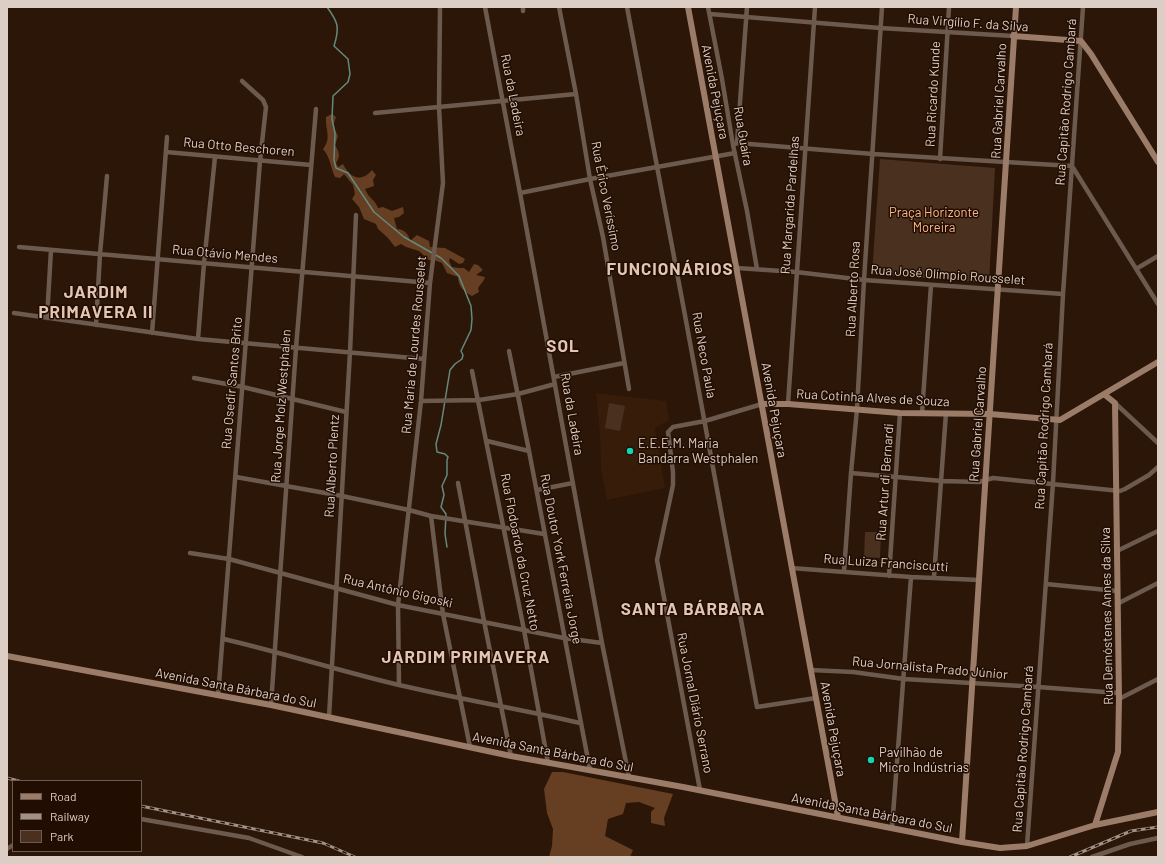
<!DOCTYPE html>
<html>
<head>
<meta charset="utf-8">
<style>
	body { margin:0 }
	#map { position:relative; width:1165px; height:864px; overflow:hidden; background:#2b1608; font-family:Barlow,sans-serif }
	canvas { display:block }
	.frame { position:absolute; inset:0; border:8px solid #ddcec5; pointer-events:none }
	.legend { position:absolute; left:12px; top:780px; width:130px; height:72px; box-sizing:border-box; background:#210d02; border:1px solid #6c5a50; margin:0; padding:5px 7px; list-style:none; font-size:12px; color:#ddcec5 }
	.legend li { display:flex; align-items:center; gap:8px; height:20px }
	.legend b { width:20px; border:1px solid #6c5a50 }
</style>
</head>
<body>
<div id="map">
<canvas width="1165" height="864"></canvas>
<div class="frame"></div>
<ul class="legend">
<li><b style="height:5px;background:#9b7c69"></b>Road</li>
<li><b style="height:5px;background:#a29186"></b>Railway</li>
<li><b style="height:11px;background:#4a301e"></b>Park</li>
</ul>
</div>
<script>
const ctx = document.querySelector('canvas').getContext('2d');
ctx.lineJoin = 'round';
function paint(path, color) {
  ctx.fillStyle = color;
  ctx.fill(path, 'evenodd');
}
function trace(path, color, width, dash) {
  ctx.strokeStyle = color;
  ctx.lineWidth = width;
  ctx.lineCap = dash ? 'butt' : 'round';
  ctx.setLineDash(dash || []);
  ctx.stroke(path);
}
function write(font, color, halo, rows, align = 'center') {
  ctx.font = font + ' Barlow,sans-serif';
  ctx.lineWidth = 3;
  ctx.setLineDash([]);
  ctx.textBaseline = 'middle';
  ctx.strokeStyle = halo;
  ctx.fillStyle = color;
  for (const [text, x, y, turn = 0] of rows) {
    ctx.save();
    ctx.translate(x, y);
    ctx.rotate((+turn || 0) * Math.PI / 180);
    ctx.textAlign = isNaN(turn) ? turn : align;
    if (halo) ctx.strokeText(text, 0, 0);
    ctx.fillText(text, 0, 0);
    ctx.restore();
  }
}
paint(new Path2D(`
	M596 393 666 401 669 420 655 428 665 488 607 500 601 468 600 434Z`), '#371c09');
paint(new Path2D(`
	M880 159 995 168 989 283 872 274Z
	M609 403 625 406 620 431 605 428Z
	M865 532H881L880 558 864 557Z`), '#4a301e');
paint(new Path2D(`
	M332 114 336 117 333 126 338 136 335 145C339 152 341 156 336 163L338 167 343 164C350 178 361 183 372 170L376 175 373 180 374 186 365 189C369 199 375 199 378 208L383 207 392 211 403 207 404 213 399 217 394 218 397 229C404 229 409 234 410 241L417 235 429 241 430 247 445 248 465 259 463 263 459 264 450 258 449 261 452 267 459 268H464L469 272 474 264 478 265 483 270 476 275 485 277 484 280 478 288 479 292 472 296C464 292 458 286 458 277L447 273 442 263 434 260H429L419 251 406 247 401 244 395 247 388 238 378 229 376 224 364 219 359 207 352 199 355 194 353 185 344 174 340 178 335 177C330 166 331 159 323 149 332 138 325 130 326 117Z
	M552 772H563L673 794 664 818 665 826 651 823V812L655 808 639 802 626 803 623 814 608 819 605 836 633 850 630 857H549L552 846 553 829 547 813 544 789Z`), '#663e22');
trace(new Path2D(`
	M327 7C338 22 340 27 334 46L348 59 350 74 348 82 333 96 332 119 335 133 334 160 336 168 348 173 374 212 404 237 441 258 459 276 471 306 472 319 471 330 461 351 463 355 462 359 455 364 450 370 441 425 436 444 437 452 445 454 448 457 447 460V475L442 486 444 495 441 507 446 514 445 534 447 547`), '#638b7e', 1.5);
trace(new Path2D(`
	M485 7 520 193 602 643 629 777
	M523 7V11
	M559 7 576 94 590 179 603 237 629 389
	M627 7 684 310 757 707 816 698
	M708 7 722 79 733 145 747 211 757 269
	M710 14 880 28 1013 36
	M375 113 576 94
	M737 143 747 7
	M733 145 737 143 873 154 1072 166 1158 304
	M166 152 311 165
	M940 159 949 7
	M520 193 590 179 735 153
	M19 247 430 283
	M737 268 796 272 864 280 1063 294
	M1136 269 1158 256
	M14 313 198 339 424 359
	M47 318 51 250
	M96 325 100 254 107 176
	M152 333 167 137
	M198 339 204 263 215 157
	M509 351 529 451 590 770
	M472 371 524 630 548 763
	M554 377 624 363
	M194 378 243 387 346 412
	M421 401 479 400 518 394 555 384
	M1115 403 1158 443
	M788 404 815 7
	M922 413 931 285
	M487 441 529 451
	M851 473 942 481 979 482 993 478 1120 491 1125 489 1149 475 1158 467
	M236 477 342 496 409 510 431 516 544 534
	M458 483 484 621 511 756
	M537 490 573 483
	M431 516 443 614 470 747
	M1117 551 1158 531
	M190 553 229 559 398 605 564 638 602 643
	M791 568 911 577 979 580
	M844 572 851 473 857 409 864 280 882 7
	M889 576 900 413
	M934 577 946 413
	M1046 584 1117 591
	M1117 604 1158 583
	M224 639C283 653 340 671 399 685 459 699 520 709 580 723
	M811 670 853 672 904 679 1038 687 1118 693
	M399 685 398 605 421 401 430 283 443 183 439 107 440 7
	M218 696 260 161 266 107 263 100 242 81
	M1119 699 1158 679
	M271 705 296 348 316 109
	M329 717 350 352 356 215
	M700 790 657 560 673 485V472L668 432 673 427 705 421 762 404
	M141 819 249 838 302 857
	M892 828 911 577
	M1027 846 1053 483 1063 294 1083 7
	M7 849 13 845
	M1092 857 1130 844 1158 838`), '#6c5a4e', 4.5);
trace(new Path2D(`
	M688 7 838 817
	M1013 36 1081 41 1091 54 1158 162
	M762 404H788L900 413 990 414 1060 420 1158 362
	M7 656 271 705 511 756 683 787 962 842 1000 848 1027 846 1095 825 1158 812
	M1095 825 1118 752 1119 699 1115 403 1105 395
	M962 842 1016 7`), '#9b7c69', 6);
const rail = new Path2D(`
	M7 778 19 781
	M141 806 323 843 355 857
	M1070 857 1131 831 1158 827`);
trace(rail, '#a29186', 3);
trace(rail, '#210d02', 1.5, [4.5]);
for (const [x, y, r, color] of [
	[630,451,4,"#14d5b3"],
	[871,760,4,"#14d5b3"]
]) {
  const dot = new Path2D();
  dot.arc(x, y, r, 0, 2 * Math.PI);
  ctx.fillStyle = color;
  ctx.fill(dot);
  trace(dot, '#210d02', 1.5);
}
write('13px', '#ddcec5', '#210d02', [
	["Rua Virgílio F. da Silva",968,23,4],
	["Avenida Pejuçara",715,92,79],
	["Rua Ricardo Kunde",933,94,-87],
	["Rua da Ladeira",513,95,79],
	["Rua Gabriel Carvalho",999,101,-87],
	["Rua Capitão Rodrigo Cambará",1066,102,-86],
	["Rua Guaíra",743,136,80],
	["Rua Otto Beschoren",239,147,5],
	["Rua Érico Veríssimo",606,196,79],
	["Rua Margarida Pardelhas",790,205,-86],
	["Rua Otávio Mendes",225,254,5],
	["Rua José Olímpio Rousselet",948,275,4],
	["Rua Alberto Rosa",853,289,-87],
	["Rua Maria de Lourdes Rousselet",414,345,-85],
	["Rua Neco Paula",704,355,80],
	["Rua Osedir Santos Brito",232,383,-85],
	["Rua Cotinha Alves de Souza",873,398,3],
	["Rua Jorge Molz Westphalen",281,406,-86],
	["Avenida Pejuçara",774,410,80],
	["Rua da Ladeira",572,414,80],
	["Rua Gabriel Carvalho",978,424,-86],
	["Rua Capitão Rodrigo Cambará",1044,426,-87],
	["Rua Alberto Plentz",332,466,-87],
	["Rua Artur di Bernardi",885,482,-86],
	["Rua Flodoardo da Cruz Netto",520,552,79],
	["Rua Doutor York Ferreira Jorge",561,559,79],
	["Rua Luiza Franciscutti",886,563,4],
	["Rua Antônio Gigoski",398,591,13],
	["Rua Demóstenes Annes da Silva",1107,616,-91],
	["Rua Jornalista Prado Júnior",930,668,5],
	["Avenida Santa Bárbara do Sul",236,688,11],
	["Rua Jornal Diário Serrano",695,703,79],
	["Avenida Pejuçara",833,729,80],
	["Rua Capitão Rodrigo Cambará",1023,749,-86],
	["Avenida Santa Bárbara do Sul",553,752,11],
	["Avenida Santa Bárbara do Sul",872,813,11]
]);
write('13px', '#fbb78a', '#210d02', [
	["Praça Horizonte",934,213],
	["Moreira",934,228]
]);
write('13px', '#ddcec5', '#210d02', [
	["E.E.E.M. Maria",638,444],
	["Bandarra Westphalen",638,459],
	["Pavilhão de",879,753],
	["Micro Indústrias",879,768]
], 'left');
ctx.letterSpacing = '1px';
write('bold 17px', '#e2c5b2', '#210d02', [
	["FUNCIONÁRIOS",670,269],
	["JARDIM",96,292],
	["PRIMAVERA II",96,312],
	["SOL",563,346],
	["SANTA BÁRBARA",693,609],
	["JARDIM PRIMAVERA",466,657]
]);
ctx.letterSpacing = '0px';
</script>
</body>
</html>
